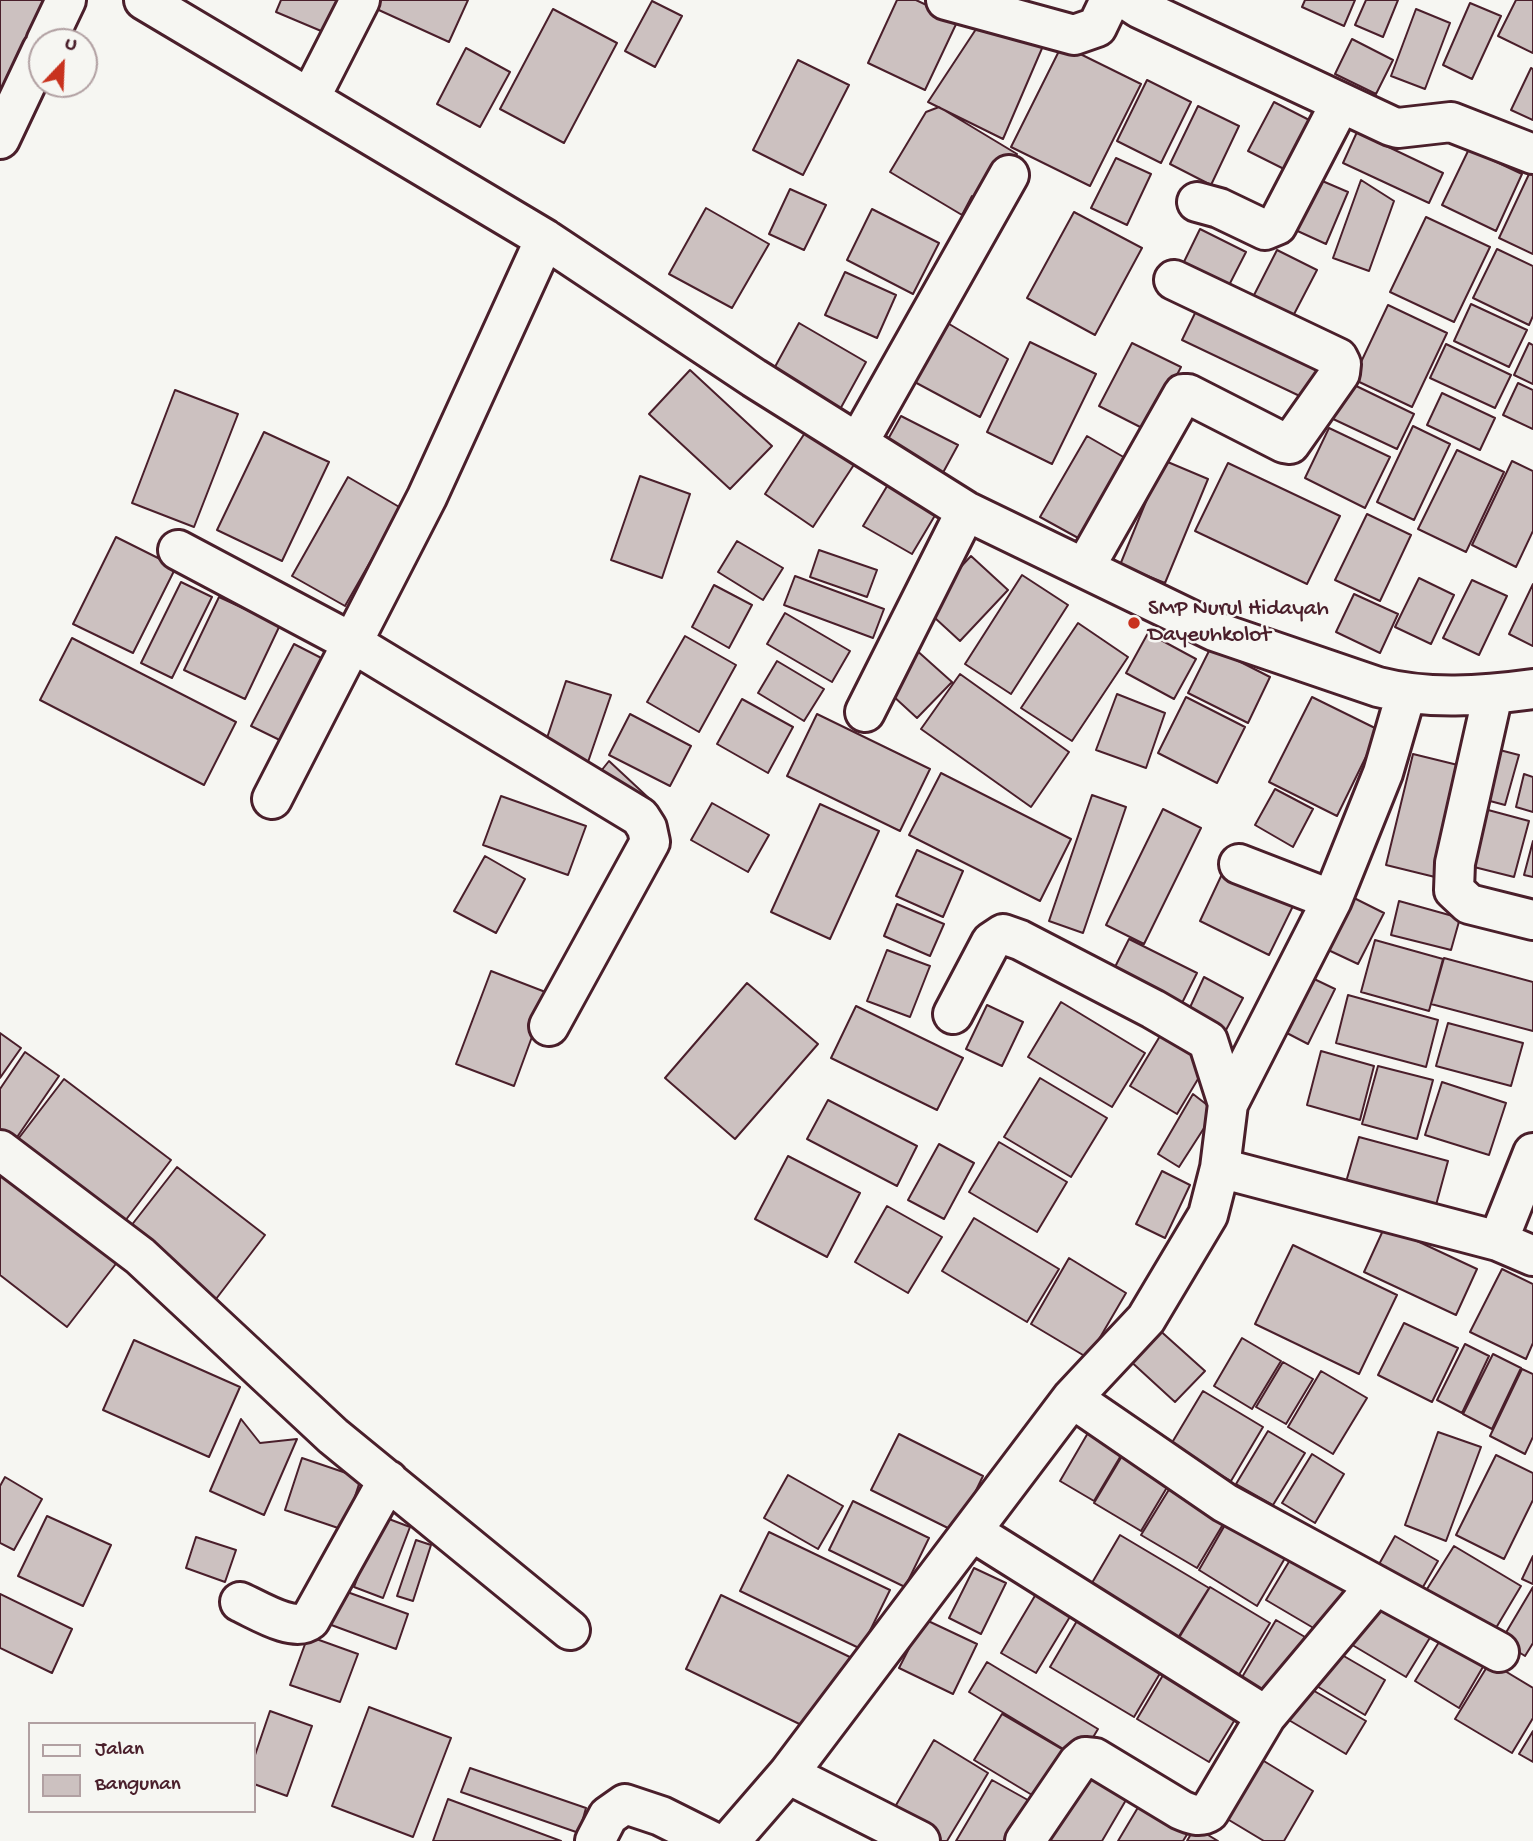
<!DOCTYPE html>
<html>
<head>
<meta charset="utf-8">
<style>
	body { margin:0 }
	#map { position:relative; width:1533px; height:1841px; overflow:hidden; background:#f6f6f2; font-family:"Gochi Hand",sans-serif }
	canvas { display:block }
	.legend { position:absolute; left:28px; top:1722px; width:228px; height:91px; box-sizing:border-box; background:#f6f6f2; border:2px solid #b1a0a2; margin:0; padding:9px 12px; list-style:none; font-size:21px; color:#4a1f2b }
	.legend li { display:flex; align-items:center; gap:14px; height:35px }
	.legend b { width:35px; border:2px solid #b1a0a2 }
	.north { position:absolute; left:28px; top:28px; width:70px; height:70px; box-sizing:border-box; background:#f6f6f2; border:2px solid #b1a0a2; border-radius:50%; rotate:23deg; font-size:19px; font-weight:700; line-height:28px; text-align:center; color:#4a1f2b }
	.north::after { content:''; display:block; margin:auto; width:24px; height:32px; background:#c8321e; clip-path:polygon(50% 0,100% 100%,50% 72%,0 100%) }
</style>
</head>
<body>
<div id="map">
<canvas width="1533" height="1841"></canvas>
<ul class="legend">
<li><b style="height:9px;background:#f6f6f2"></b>Jalan</li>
<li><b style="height:19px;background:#ccc1c0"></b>Bangunan</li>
</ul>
<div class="north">U</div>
</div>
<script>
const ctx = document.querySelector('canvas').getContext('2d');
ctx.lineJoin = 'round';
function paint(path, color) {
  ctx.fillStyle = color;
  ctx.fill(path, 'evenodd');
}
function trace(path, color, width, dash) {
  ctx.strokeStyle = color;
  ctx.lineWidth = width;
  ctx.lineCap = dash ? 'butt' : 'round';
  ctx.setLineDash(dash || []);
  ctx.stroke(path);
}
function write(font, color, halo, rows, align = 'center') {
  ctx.font = font + ' "Gochi Hand",sans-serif';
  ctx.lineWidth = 5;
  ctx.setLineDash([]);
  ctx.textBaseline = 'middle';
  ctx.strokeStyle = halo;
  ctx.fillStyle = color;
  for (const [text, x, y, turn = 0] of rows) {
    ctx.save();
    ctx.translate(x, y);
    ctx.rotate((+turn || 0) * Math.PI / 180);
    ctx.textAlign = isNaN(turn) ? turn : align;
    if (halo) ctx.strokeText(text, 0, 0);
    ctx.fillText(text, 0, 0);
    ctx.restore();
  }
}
const building = new Path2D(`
	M0 0H52L0 120Z
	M281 0H349L333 36 276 12Z
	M373 0H468L449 42 370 6Z
	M897 0H916L958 20 925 90 868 63Z
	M1305 0H1355L1344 26 1302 7Z
	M1366 0H1398L1383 37 1355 25Z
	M1516 0H1533V53L1498 36Z
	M652 1 682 16 655 67 625 51Z
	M1470 3 1501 16 1472 79 1443 65Z
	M553 9 617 43 564 143 500 109Z
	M1416 9 1450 23 1425 89 1391 76Z
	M984 17 1043 46 1003 139 928 102Z
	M1352 39 1393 60 1376 94 1335 74Z
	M1062 45 1141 84 1090 186 1011 147Z
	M466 48 510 72 480 127 437 104Z
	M798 60 849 85 803 175 753 150Z
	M1531 68 1533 69V120L1511 110Z
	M1147 80 1191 102 1161 163 1117 141Z
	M1274 102 1319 125 1294 174 1248 151Z
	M1198 106 1239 126 1211 185 1170 164Z
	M939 107 1017 154 987 205 972 196 962 215 890 172 926 112Z
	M1357 132 1443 173 1429 203 1343 163Z
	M1469 149 1522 174 1496 231 1442 205Z
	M1116 158 1151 174 1127 225 1091 208Z
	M1530 172 1533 173V254L1499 238Z
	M1313 177 1348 192 1326 244 1291 228Z
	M1361 180 1394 201 1369 271 1333 258Z
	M790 189 826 205 804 250 769 234Z
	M706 208 769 244 732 308 669 274Z
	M872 209 939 243 913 294 847 260Z
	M1074 212 1142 248 1095 335 1027 298Z
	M1426 217 1490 247 1454 322 1390 292Z
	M1200 229 1246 252 1225 293 1180 270Z
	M1497 249 1533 266V316L1529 325 1473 298Z
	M1277 250 1317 270 1291 320 1252 299Z
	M845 272 896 295 877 338 825 315Z
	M1471 304 1527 330 1509 367 1454 341Z
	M1388 305 1447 333 1412 407 1353 379Z
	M1198 307 1322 366 1306 399 1182 340Z
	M929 312 1008 359 980 417 896 372Z
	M799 323 866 362 838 413 770 376Z
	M1030 342 1096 374 1052 464 987 432Z
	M1132 343 1181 367 1148 431 1099 406Z
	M1529 343 1533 345V384L1514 375Z
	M1446 344 1511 375 1495 408 1430 378Z
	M690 370 772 446 730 489 649 414Z
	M1348 382 1414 414 1397 449 1331 418Z
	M1518 383 1533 390V429L1503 415Z
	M175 390 238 414 194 527 132 503Z
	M1442 393 1495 418 1480 450 1427 425Z
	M901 416 958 445 939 480 882 450Z
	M814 419 863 451 813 527 765 494Z
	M1413 426 1450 444 1414 520 1377 502Z
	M1329 428 1390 457 1365 508 1305 478Z
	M264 432 329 462 282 561 217 530Z
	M1087 436 1127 459 1080 539 1040 517Z
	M1457 450 1504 472 1466 552 1418 529Z
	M1163 460 1208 479 1165 583 1120 565Z
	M1512 461 1533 471V531L1516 567 1472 545Z
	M1228 463 1340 516 1307 584 1195 531Z
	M640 476 690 494 662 578 611 560Z
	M348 477 401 508 345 606 292 576Z
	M892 478 940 507 912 554 863 526Z
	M1367 514 1411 535 1380 601 1335 580Z
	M116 537 176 567 133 653 73 624Z
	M737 541 783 568 763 600 718 572Z
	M819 550 877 570 867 597 810 577Z
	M971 556 1008 590 960 641 923 607Z
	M1022 575 1068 605 1011 694 965 664Z
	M795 576 884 609 873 638 784 605Z
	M1419 578 1454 595 1431 644 1395 627Z
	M1472 580 1507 596 1479 655 1443 638Z
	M181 582 212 597 172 678 141 663Z
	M1533 584V646L1509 634Z
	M714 585 752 605 729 648 692 627Z
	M1354 594 1398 614 1380 653 1336 632Z
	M219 597 280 625 245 699 184 670Z
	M785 613 850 651 832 682 767 644Z
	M1078 623 1128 657 1072 741 1021 708Z
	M1148 633 1196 659 1174 699 1126 673Z
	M685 636 736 665 699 732 647 702Z
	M72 638 236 722 204 785 40 700Z
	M294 644 335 665 294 747 251 726Z
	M1211 647 1270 677 1248 723 1188 693Z
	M914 648 952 682 917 718 880 684Z
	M777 661 824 689 804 721 758 693Z
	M960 674 1069 752 1031 807 921 729Z
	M566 681 611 695 588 762 544 747Z
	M1117 694 1165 713 1146 768 1096 750Z
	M1186 697 1245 727 1217 783 1158 753Z
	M1312 697 1379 730 1337 816 1269 782Z
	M742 699 793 727 768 773 717 744Z
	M630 714 691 746 670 786 609 755Z
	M817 714 930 769 900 831 787 776Z
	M1488 747 1519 755 1505 805 1475 797Z
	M1413 754 1466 767 1439 878 1386 865Z
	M609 761 653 802 645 812 601 771Z
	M941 773 1071 839 1040 901 909 835Z
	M1524 774 1533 777V812L1516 807Z
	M1275 789 1313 809 1293 847 1255 825Z
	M1092 795 1126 807 1083 933 1049 921Z
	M501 796 586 826 568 875 483 845Z
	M712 803 769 835 748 872 691 840Z
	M820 804 879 831 830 939 771 912Z
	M1477 807 1529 821 1514 877 1462 864Z
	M1163 809 1201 828 1144 944 1106 925Z
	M1533 841V877L1524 875Z
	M917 850 963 871 943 917 896 896Z
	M485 856 525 879 496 933 454 911Z
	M1223 872 1293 906 1269 955 1200 921Z
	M1350 896 1384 913 1358 964 1324 948Z
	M1399 901 1460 918 1451 950 1391 935Z
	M897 904 944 924 930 956 884 936Z
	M1129 939 1197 973 1177 1013 1109 979Z
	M1375 940 1443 959 1429 1011 1361 992Z
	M887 950 930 966 910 1017 867 1001Z
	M1444 958 1533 982V1031L1431 1004Z
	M491 971 548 993 514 1086 456 1064Z
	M1204 977 1243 998 1226 1030 1186 1016Z
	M1310 977 1335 989 1308 1044 1283 1031Z
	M747 983 818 1044 735 1139 665 1078Z
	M1348 995 1438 1020 1426 1067 1336 1043Z
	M1061 1002 1145 1053 1112 1107 1028 1057Z
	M987 1005 1023 1022 1002 1066 966 1049Z
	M856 1006 963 1058 937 1110 831 1058Z
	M1448 1023 1523 1043 1511 1086 1436 1066Z
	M1163 1031 1210 1059 1177 1114 1130 1086Z
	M0 1033 21 1048 0 1078Z
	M1321 1051 1374 1066 1360 1120 1307 1105Z
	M25 1052 59 1076 13 1143 0 1135V1089Z
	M1378 1066 1433 1080 1417 1139 1362 1124Z
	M1040 1078 1107 1118 1071 1177 1004 1137Z
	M64 1079 171 1160 119 1229 12 1147Z
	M1442 1082 1506 1103 1489 1155 1425 1135Z
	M1193 1094 1215 1111 1179 1167 1158 1154Z
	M828 1100 917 1146 897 1186 807 1139Z
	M1359 1137 1448 1161 1436 1205 1346 1182Z
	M999 1142 1067 1182 1037 1232 969 1192Z
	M939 1144 974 1163 944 1219 908 1200Z
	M788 1156 860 1193 827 1257 755 1219Z
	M0 1160 122 1256 67 1327 0 1275Z
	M177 1167 265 1235 216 1299 127 1231Z
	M1162 1171 1190 1185 1165 1238 1136 1224Z
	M887 1206 942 1237 908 1293 855 1262Z
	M974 1218 1059 1269 1027 1322 942 1271Z
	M1385 1226 1477 1269 1456 1315 1364 1272Z
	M1293 1245 1397 1295 1359 1374 1255 1324Z
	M1069 1258 1126 1293 1088 1358 1031 1324Z
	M1502 1269 1533 1284V1343L1526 1359 1470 1332Z
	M1404 1323 1458 1348 1432 1402 1378 1375Z
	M1156 1327 1205 1371 1175 1402 1127 1358Z
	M1242 1338 1281 1361 1252 1409 1214 1386Z
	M134 1340 240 1387 209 1457 103 1410Z
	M1465 1344 1489 1356 1462 1413 1437 1400Z
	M1493 1354 1521 1368 1492 1429 1463 1414Z
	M1283 1362 1313 1379 1286 1424 1256 1407Z
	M1522 1369 1533 1374V1437L1525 1454 1490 1436Z
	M1321 1371 1367 1398 1333 1454 1288 1427Z
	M1203 1391 1263 1427 1231 1481 1170 1446Z
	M241 1419 260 1443 297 1439 264 1515 210 1491Z
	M1092 1426 1126 1447 1094 1501 1060 1481Z
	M1268 1431 1305 1453 1273 1505 1236 1484Z
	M1438 1432 1481 1447 1446 1541 1405 1525Z
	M899 1434 983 1476 956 1532 871 1490Z
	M1125 1451 1172 1479 1141 1531 1094 1503Z
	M1312 1454 1344 1474 1315 1523 1282 1503Z
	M1496 1455 1533 1473V1500L1504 1559 1456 1535Z
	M302 1458 361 1478 344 1530 285 1510Z
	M788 1475 843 1506 818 1549 764 1518Z
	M5 1477 42 1499 14 1550 0 1543V1486Z
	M1173 1483 1228 1516 1197 1568 1141 1535Z
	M853 1501 929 1538 905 1587 829 1550Z
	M47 1516 111 1545 83 1606 18 1576Z
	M381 1516 410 1527 383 1598 354 1587Z
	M1229 1518 1288 1553 1257 1606 1199 1570Z
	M769 1532 890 1590 861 1649 740 1591Z
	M1120 1535 1209 1588 1176 1641 1089 1588Z
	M1395 1536 1438 1561 1416 1599 1374 1573Z
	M196 1537 236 1550 225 1582 186 1568Z
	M416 1540 431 1545 413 1601 397 1596Z
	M1454 1546 1521 1586 1490 1638 1422 1597Z
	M1293 1555 1349 1588 1322 1633 1266 1600Z
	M1533 1556V1584L1522 1579Z
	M974 1568 1006 1583 981 1634 949 1618Z
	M1210 1587 1270 1623 1237 1678 1177 1641Z
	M1533 1587V1643L1525 1656 1501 1641Z
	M339 1589 408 1614 396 1649 326 1623Z
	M0 1594 72 1629 52 1673 0 1648Z
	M1036 1594 1071 1615 1036 1673 1001 1653Z
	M721 1595 854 1659 818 1733 686 1669Z
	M1374 1601 1431 1636 1406 1677 1349 1643Z
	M1081 1614 1165 1665 1134 1717 1050 1667Z
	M924 1619 977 1644 953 1694 899 1668Z
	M1276 1620 1305 1637 1266 1701 1238 1684Z
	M1444 1634 1487 1660 1459 1708 1415 1681Z
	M308 1636 358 1654 340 1702 290 1685Z
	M1330 1648 1385 1680 1365 1715 1310 1682Z
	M987 1662 1098 1729 1080 1759 969 1692Z
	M1490 1662 1533 1688V1718L1512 1753 1455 1719Z
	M1169 1665 1242 1708 1209 1762 1137 1719Z
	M1297 1681 1366 1721 1346 1754 1277 1713Z
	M369 1707 451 1738 413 1837 332 1806Z
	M270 1711 312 1726 287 1796 254 1784V1758Z
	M1002 1714 1065 1751 1037 1798 974 1760Z
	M1533 1731V1762L1519 1754Z
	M934 1740 988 1773 947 1841H940L892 1812Z
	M1254 1755 1313 1791 1284 1841H1264L1219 1814Z
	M470 1768 586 1808 579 1833 461 1792Z
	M1082 1773 1126 1800 1102 1841H1042Z
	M992 1780 1035 1804 1012 1841H956Z
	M448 1799 561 1841H433Z
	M1143 1799 1191 1828 1183 1841H1118Z
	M1195 1827 1218 1841H1187Z`);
paint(building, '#ccc1c0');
trace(building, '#4a1f2b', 2);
const minor = new Path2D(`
	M144 0 545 239 754 378 966 511 1214 631 1378 687C1428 700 1482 696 1533 689
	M946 0 1074 35 1097 27 1110 0
	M1127 0 1139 8 1391 126 1398 128 1451 122 1533 154
	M46 42 66 0
	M310 98 360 0
	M0 139 42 50
	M1197 202 1219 208 1265 230 1277 225 1340 104
	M858 443 1009 175
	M178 550 351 642 640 817 647 828 650 842 549 1026
	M1085 567 1183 394H1188L1284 443 1290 444 1340 373 1341 364 1338 358 1174 280
	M1493 694 1455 863 1454 890 1469 904 1533 920
	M865 712 966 511
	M272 799 427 497 545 239
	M1239 864 1332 900
	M953 1014 991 942 1003 934 1020 940 1153 1009 1208 1041 1228 1104
	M0 1150 140 1256 333 1436 570 1630
	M1220 1168 1498 1241 1533 1256
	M1498 1241 1533 1153
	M1072 1398 1225 1503 1499 1652
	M973 1532 1266 1716 1376 1585
	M240 1602C258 1610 294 1633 310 1620L388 1480
	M788 1774 920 1841
	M595 1841 608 1816 625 1804 661 1816 711 1841
	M730 1841 788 1774 1072 1398 1146 1319 1208 1215 1220 1168 1228 1104 1332 900 1383 773 1406 694
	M1025 1841 1078 1763 1085 1757 1095 1758 1181 1810C1190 1814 1200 1818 1209 1812L1266 1716`);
trace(minor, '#4a1f2b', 44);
trace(minor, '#f6f6f2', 38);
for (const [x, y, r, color] of [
	[1134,623,7,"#c8321e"]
]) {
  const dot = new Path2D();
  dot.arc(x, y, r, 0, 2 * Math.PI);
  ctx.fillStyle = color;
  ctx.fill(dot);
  trace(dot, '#f6f6f2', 2.5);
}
write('23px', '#4a1f2b', '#f6f6f2', [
	["SMP Nurul Hidayah",1148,610],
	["Dayeuhkolot",1148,636]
], 'left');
</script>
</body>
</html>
